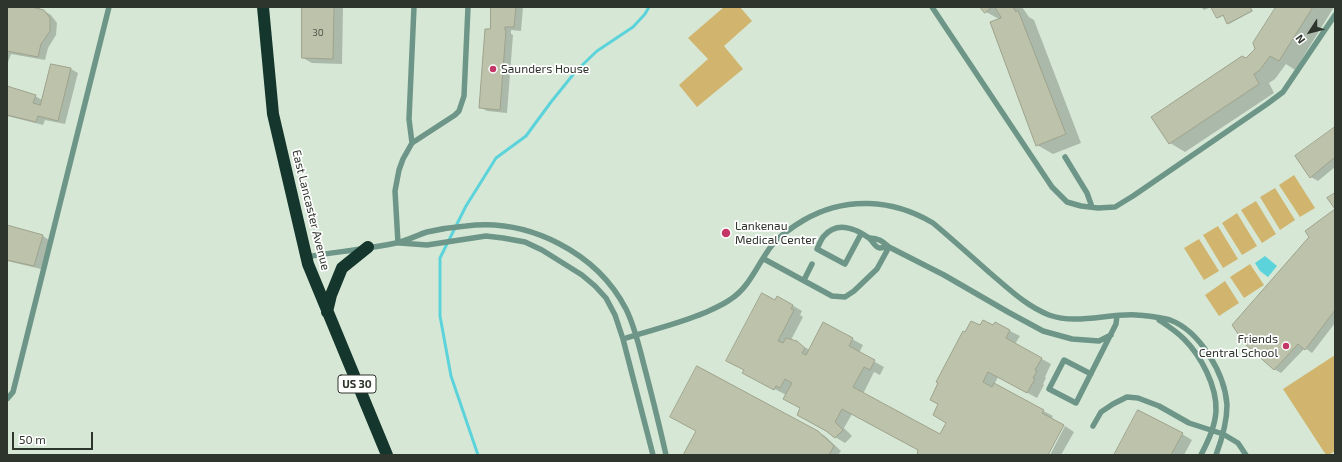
<!DOCTYPE html>
<html>
<head>
<meta charset="utf-8">
<style>
	body { margin:0 }
	#map { position:relative; width:1342px; height:462px; overflow:hidden; background:#d6e8d5; font-family:"Exo 2",sans-serif }
	canvas { display:block }
	.frame { position:absolute; inset:0; border:8px solid #2e352d; pointer-events:none }
	.north { position:absolute; left:1290px; top:12px; width:40px; height:40px; -webkit-text-stroke:3px #fff; paint-order:stroke; rotate:234deg; font-size:11px; font-weight:700; line-height:16px; text-align:center; color:#2e352d }
	.north::after { content:''; display:block; margin:auto; width:14px; height:18px; background:#2e352d; clip-path:polygon(50% 0,100% 100%,50% 72%,0 100%) }
	.scale { position:absolute; left:12px; top:432px; width:81px; height:18px; box-sizing:border-box; border:2px solid #2e352d; border-top:0; padding-left:5px; font-size:12px; line-height:14px; white-space:nowrap; color:#2e352d; -webkit-text-stroke:3px #fff; paint-order:stroke }
</style>
</head>
<body>
<div id="map">
<canvas width="1342" height="462"></canvas>
<div class="frame"></div>
<div class="north">N</div>
<div class="scale">50 m</div>
</div>
<script>
const ctx = document.querySelector('canvas').getContext('2d');
ctx.lineJoin = 'round';
function paint(path, color) {
  ctx.fillStyle = color;
  ctx.fill(path, 'evenodd');
}
function trace(path, color, width, dash) {
  ctx.strokeStyle = color;
  ctx.lineWidth = width;
  ctx.lineCap = dash ? 'butt' : 'round';
  ctx.setLineDash(dash || []);
  ctx.stroke(path);
}
function write(font, color, halo, rows, align = 'center') {
  ctx.font = font + ' "Exo 2",sans-serif';
  ctx.lineWidth = 3.5;
  ctx.setLineDash([]);
  ctx.textBaseline = 'middle';
  ctx.strokeStyle = halo;
  ctx.fillStyle = color;
  for (const [text, x, y, turn = 0] of rows) {
    ctx.save();
    ctx.translate(x, y);
    ctx.rotate((+turn || 0) * Math.PI / 180);
    ctx.textAlign = isNaN(turn) ? turn : align;
    if (halo) ctx.strokeText(text, 0, 0);
    ctx.fillText(text, 0, 0);
    ctx.restore();
  }
}
paint(new Path2D(`
	M724 7H740L752 21 724 46 743 69 697 107 679 85 708 59 688 38Z
	M1294 175 1315 208 1300 217 1279 185Z
	M1275 188 1295 220 1280 230 1260 197Z
	M1256 201 1276 234 1262 243 1241 210Z
	M1237 213 1257 246 1242 255 1222 223Z
	M1218 226 1238 259 1223 268 1203 235Z
	M1199 239 1219 271 1204 280 1184 248Z
	M1250 264 1264 285 1244 298 1230 277Z
	M1225 281 1239 303 1219 316 1205 295Z
	M1335 355V451L1329 455H1326L1283 389Z`), '#d1b56e');
paint(new Path2D(`
	M1265 256 1277 266 1268 277 1260 271 1255 263Z`), '#5cd3da');
paint(new Path2D(`
	M7 7H28L44 11 51 15 57 23 56 35 48 48 45 60 11 54 7 65Z
	M303 7H343L342 64 312 63 303 58Z
	M492 7H523L521 31 511 30V34L513 35 507 113 487 111 480 107 491 30Z
	M981 7H1022L1029 17 1034 20 1081 143 1053 154 1037 145 999 19 986 12Z
	M1201 7H1211L1204 10Z
	M1212 7H1250L1253 11 1229 24 1224 15 1219 18 1218 17Z
	M1277 7H1334L1295 70 1286 64 1275 79 1269 83 1274 93 1185 152 1170 143 1256 49Z
	M51 65 71 69 78 73 65 124 45 120 43 125 7 116V87L35 96 42 100Z
	M1335 128V167L1318 181 1311 177Z
	M1335 210V323L1312 353 1305 348 1281 373 1274 369Z
	M7 226 43 236 49 240 41 269 7 261Z
	M775 301 792 305 802 311 800 315 803 317 791 340 810 350 824 324 863 345 859 353 884 367 880 375 874 372 863 394 941 435 947 422 966 333 980 327H994L996 323 1010 331 1020 336 1015 344 1051 364 1045 377 1046 378 1043 384 1044 385 1037 398 998 377 994 385 1053 416 1051 419 1047 455H918L919 450 852 414 844 428 852 436 845 443 835 437 786 395 754 378Z
	M1065 426 1074 432 1061 455H1050Z
	M697 431 818 432 825 436 841 451 838 455H685Z
	M1182 434 1192 440 1184 455H1115Z`), '#0003');
trace(new Path2D(`
	M478 455 451 376 440 316V258L466 206 496 158 526 136 551 102 576 71 597 51 633 27 645 14 649 7`), '#5cd3da', 3);
const building = new Path2D(`
	M7 7H32L44 10 50 18V31L41 44 38 57 7 51Z
	M302 7H334L333 59 302 58Z
	M491 7H516L514 27H505V30H506L500 110 479 108 485 29H490Z
	M980 7H992L985 13Z
	M995 7H1013L1016 12 1018 10 1066 134 1036 146 990 22 1001 18Z
	M1211 7H1250L1252 11 1227 24 1223 15 1217 18Z
	M1276 7H1313L1279 61 1270 56 1260 70 1254 74 1259 84 1169 144 1151 117 1242 56 1246 58 1255 49 1253 43Z
	M51 64 71 68 58 121 38 116 36 122 7 115V86L36 95 33 103 40 105Z
	M1335 127V157L1310 178 1295 156Z
	M1335 193V310L1305 350 1298 344 1274 370 1245 344 1232 325 1309 237 1305 231 1335 209 1327 198Z
	M7 225 43 235 34 266 7 260Z
	M762 293 775 300 777 296 793 305 791 309 794 310 778 341 783 343 786 338 797 341 805 348 802 353 806 355 823 322 853 338 849 346 875 360 870 370 864 367 853 387 940 434 946 423 933 415 938 404 930 400 938 383 936 382 963 331 965 332 971 321 980 325 983 320 993 325 995 322 1010 330 1006 338 1042 358 1035 370 1037 371 1033 378 1035 379 1027 393 988 372 983 382 992 387 994 383 1044 410 1042 413 1064 425 1048 455H917L918 450 842 409 835 422 843 430 835 438 826 431 797 415 800 408 783 399 792 383 785 379 780 388 776 386 774 390 742 373 744 370 726 361Z
	M697 366 818 431 834 446 829 455H683L696 431 670 417Z
	M1138 410 1183 433 1171 455H1114Z`);
paint(building, '#bdc2ab');
trace(building, '#9ea28c', 1);
trace(new Path2D(`
	M932 7 1052 187 1067 202 1081 206 1098 208 1115 207 1133 196 1267 104 1283 92 1335 15
	M412 143 409 119 414 7
	M1065 157 1087 193 1092 207
	M861 234 845 264 817 249C819 245 821 239 824 236 837 221 855 228 869 238 873 241 874 247 880 248 882 248 886 247 889 247
	M870 238C879 238 883 242 889 247L944 275 1008 312 1043 331 1072 339 1099 341 1111 335
	M398 243 395 191 399 170 403 159 412 143 455 115 459 111 464 96 468 7
	M400 243 427 245 486 236 503 238 525 242 542 250 582 275 595 286 606 298 615 315 623 339 653 455
	M306 257C336 252 366 249 396 243 407 241 417 235 427 232 440 229 454 227 466 226 529 218 597 253 626 309 636 329 640 351 646 373 653 400 660 428 666 455
	M764 259 832 296 845 297 854 291 877 269 889 247
	M804 280 812 264
	M1159 320C1168 326 1176 331 1184 339 1201 356 1217 386 1216 411 1215 427 1208 441 1201 455
	M623 339C651 330 678 324 704 313 713 309 723 305 731 299 751 286 758 262 773 244 782 234 792 227 804 220 845 196 893 199 933 223 952 239 971 256 990 273 1009 289 1026 306 1049 315 1077 325 1108 313 1137 315 1147 316 1160 317 1170 320 1200 331 1225 374 1227 405 1227 422 1222 439 1216 455
	M1091 374 1064 360 1049 389 1076 403 1116 324 1117 316
	M7 399 13 392 109 7
	M1093 426 1101 412 1113 404 1127 397 1138 398 1159 406 1189 423 1223 434 1238 443 1246 455`), '#6e9688', 5.5);
trace(new Path2D(`
	M263 7 273 114 308 264 387 455
	M327 312 331 295 342 268 368 247`), '#15362c', 12);
for (const [x, y, r, color] of [
	[493,69,4,"#c33666"],
	[726,233,5,"#c33666"],
	[1286,346,4,"#c33666"]
]) {
  const dot = new Path2D();
  dot.arc(x, y, r, 0, 2 * Math.PI);
  ctx.fillStyle = color;
  ctx.fill(dot);
  trace(dot, '#fff', 1.5);
}
write('10px', '#52584c', null, [
	["30",318,33]
]);
for (const [x, y, w] of [
	[357,384,38]
]) {
  const box = new Path2D();
  box.roundRect(x - w / 2, y - 9, w, 18, 3);
  ctx.fillStyle = '#fff';
  ctx.fill(box);
  trace(box, '#2e352d', 1);
}
write('bold 11px', '#2e352d', null, [
	["US 30",357,384]
]);
write('12px', '#2e352d', '#fff', [
	["Saunders House",501,69],
	["Lankenau",735,226],
	["Medical Center",735,240],
	["Friends",1278,339,"right"],
	["Central School",1278,353,"right"]
], 'left');
write('12px', '#2e352d', '#fff', [
	["East Lancaster Avenue",311,210,76]
]);
</script>
</body>
</html>
